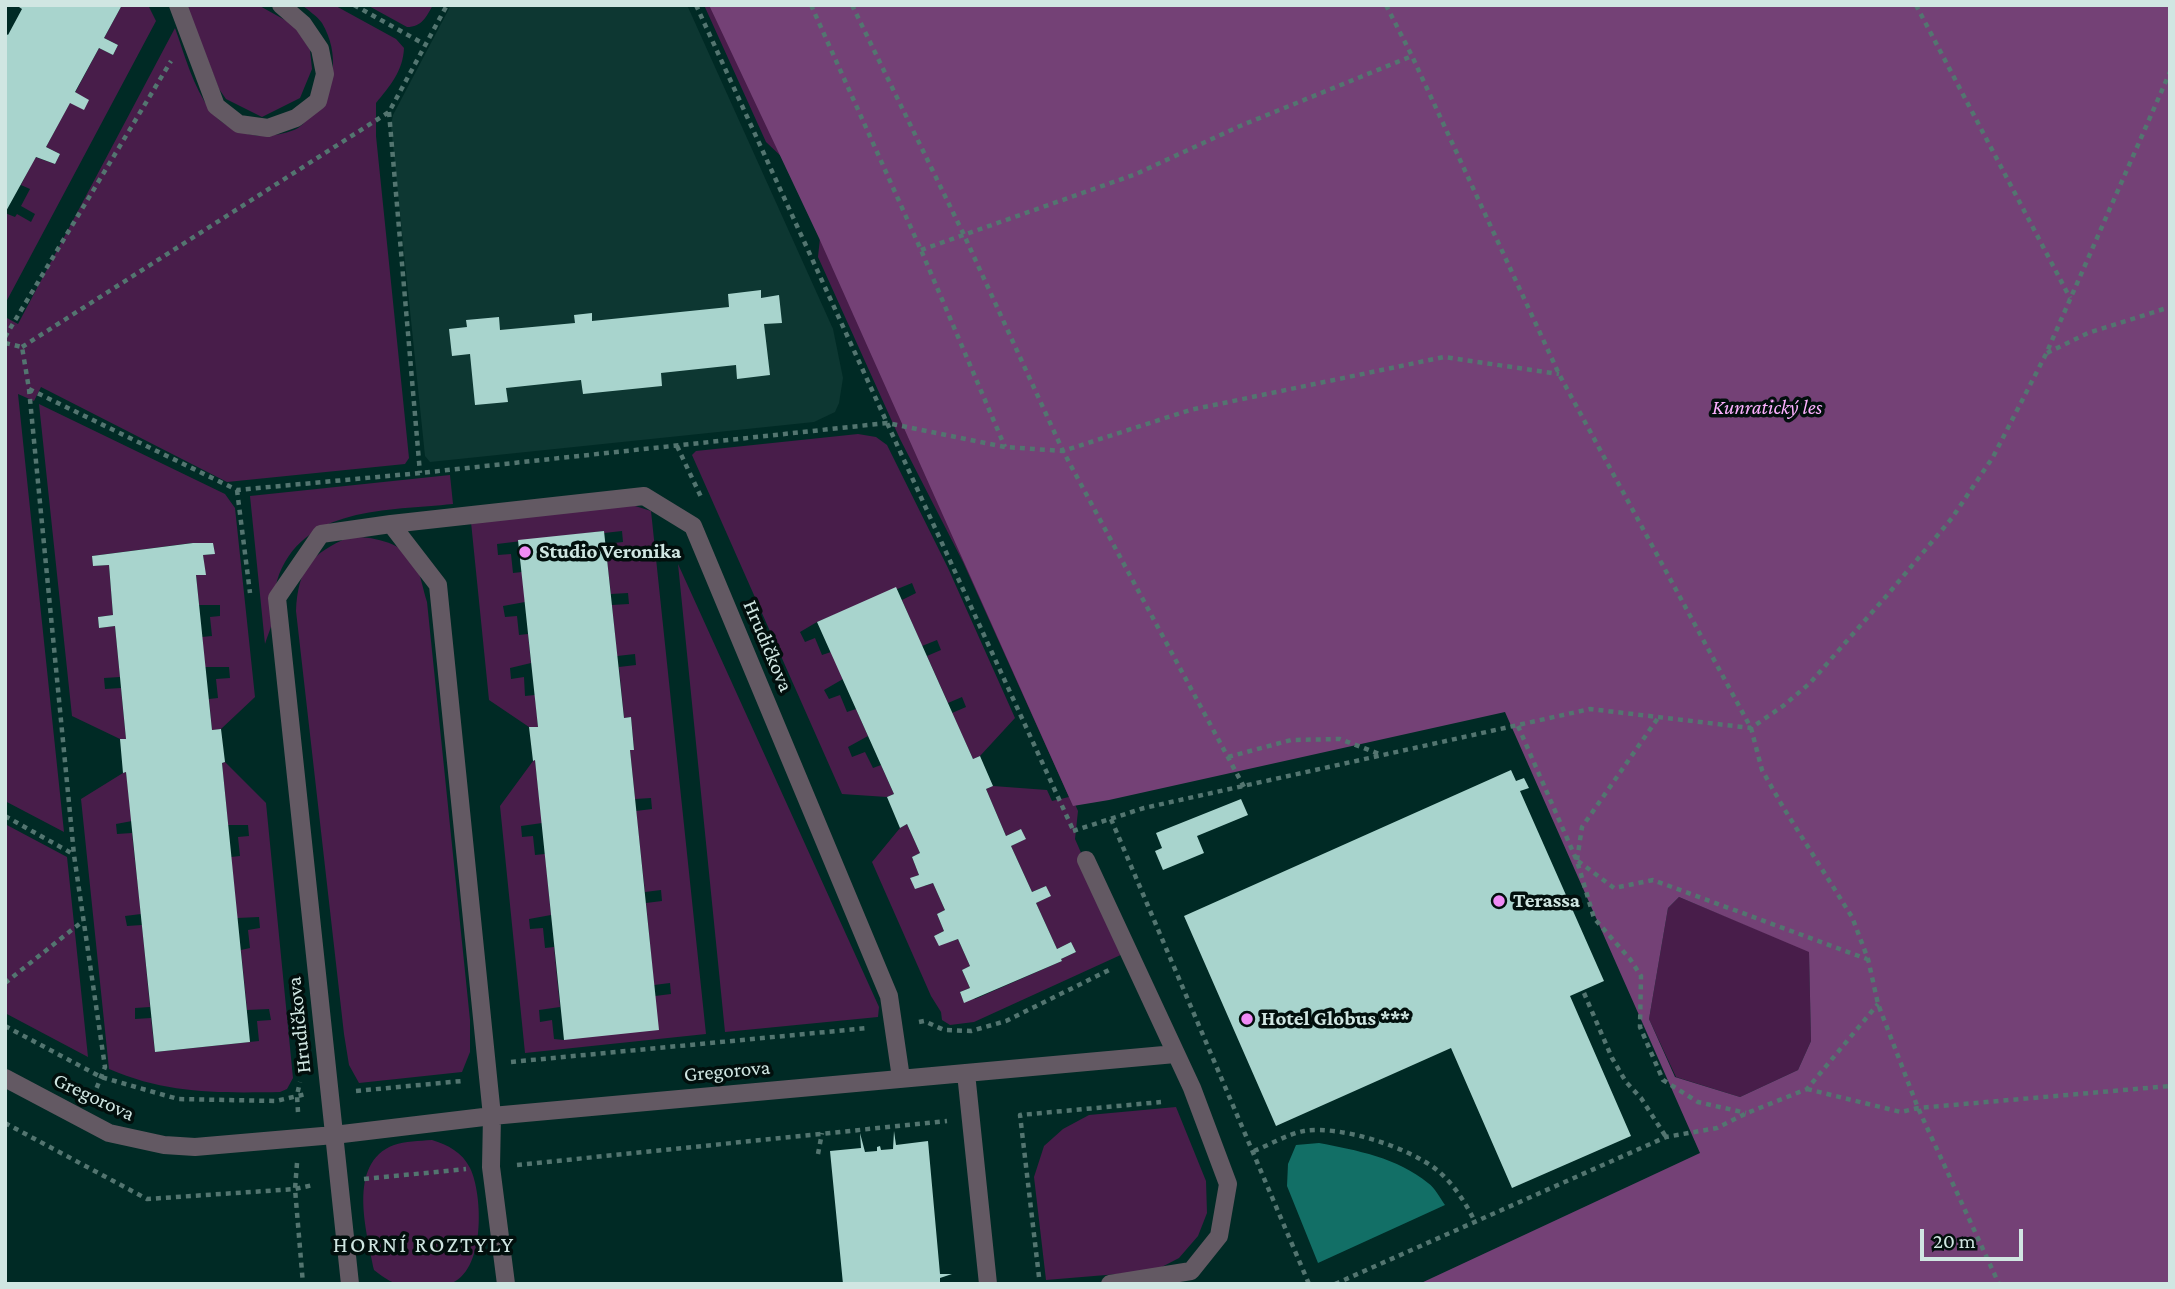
<!DOCTYPE html>
<html>
<head>
<meta charset="utf-8">
<style>
	body { margin:0 }
	#map { position:relative; width:2175px; height:1289px; overflow:hidden; background:#002a25; font-family:"Crimson Pro",serif }
	canvas { display:block }
	.frame { position:absolute; inset:0; border:7px solid #d0e6e2; pointer-events:none }
	.scale { position:absolute; left:1920px; top:1229px; width:103px; height:32px; box-sizing:border-box; border:4px solid #d0e6e2; border-top:0; padding-left:9px; font-size:21px; line-height:24px; white-space:nowrap; color:#d0e6e2; -webkit-text-stroke:5px #020f0d; paint-order:stroke }
</style>
</head>
<body>
<div id="map">
<canvas width="2175" height="1289"></canvas>
<div class="frame"></div>
<div class="scale">20 m</div>
</div>
<script>
const ctx = document.querySelector('canvas').getContext('2d');
ctx.lineJoin = 'round';
function paint(path, color) {
  ctx.fillStyle = color;
  ctx.fill(path, 'evenodd');
}
function trace(path, color, width, dash) {
  ctx.strokeStyle = color;
  ctx.lineWidth = width;
  ctx.lineCap = dash ? 'butt' : 'round';
  ctx.setLineDash(dash || []);
  ctx.stroke(path);
}
function write(font, color, halo, rows, align = 'center') {
  ctx.font = font + ' "Crimson Pro",serif';
  ctx.lineWidth = 7;
  ctx.setLineDash([]);
  ctx.textBaseline = 'middle';
  ctx.strokeStyle = halo;
  ctx.fillStyle = color;
  for (const [text, x, y, turn = 0] of rows) {
    ctx.save();
    ctx.translate(x, y);
    ctx.rotate((+turn || 0) * Math.PI / 180);
    ctx.textAlign = isNaN(turn) ? turn : align;
    if (halo) ctx.strokeText(text, 0, 0);
    ctx.fillText(text, 0, 0);
    ctx.restore();
  }
}
paint(new Path2D(`
	M451 5H687L833 329 843 378 839 403 835 412 814 422 430 462 425 456 391 126 393 115Z`), '#0d3732');
paint(new Path2D(`
	M122 5H148L156 21 5 304V213L15 217 17 214 31 222 35 214 21 206 30 189 21 185 35 157 55 164 60 154 46 147 99 48 113 55 118 45 104 38Z
	M186 5H258L294 25 310 50 312 69 300 98 262 117 226 99 219 89Z
	M302 5H334L396 39 404 48C403 71 390 86 376 103V136L409 458 405 464 227 482 41 387 34 401 18 394 64 832 5 801V317L18 324 175 28C185 56 193 87 211 111 231 137 266 141 294 130 300 128 306 121 310 116 336 92 340 53 322 23 317 16 309 11 302 5Z
	M367 5H433C426 17 422 27 407 27Z
	M704 5H722L1078 811 1075 839 1125 953 974 1022 950 1025 942 1020 941 1012 931 996 872 862 900 828 907 824 920 853 912 857 919 875 911 878 925 886 933 883 945 910 937 914 944 931 934 936 950 942 958 939 970 966 962 970 970 988 960 992 964 1002 974 998 975 999 1062 961 1061 959 1076 952 1071 942 1057 949 1036 903 1050 896 1046 886 1032 892 1011 846 1025 839 1021 829 1006 836 986 789 993 786 1047 790 1052 801 1069 797 963 562 900 439 818 257 820 238 785 160 766 142Z
	M39 404 225 494 235 508 255 697 221 729 212 730 209 699 218 698 216 679 230 678 229 667H205L202 637 212 636 210 617 220 616V605H199L196 575 205 574 203 555 214 554 213 543H192L92 556 93 566 109 565 113 615 98 617 99 628 115 626 120 677 104 678 105 689 121 688 126 739H120L72 716Z
	M858 434 876 437 887 445 948 568 1015 718 980 756 973 759 952 713 966 707 962 697 948 703 927 656 941 650 937 640 922 646 902 600 916 593 912 583 817 622 800 632 805 642 815 638 822 655 831 652 843 679 824 690 829 699 840 695 847 712 856 709 868 736 848 747 852 757 865 752 873 768 881 765 894 794 887 797 842 794 692 455 696 451Z
	M450 475 453 504C389 511 301 505 277 581 274 591 276 603 274 613 273 624 268 634 265 644L250 496Z
	M632 505 651 511 706 1034 525 1053 500 806 533 761 535 760 542 823 521 826 522 837 533 836 535 855 545 854 551 915 529 919 530 929 543 928 545 948 554 947 560 1007 539 1010 540 1022 552 1020 554 1039 564 1040 655 996 671 994 670 983 654 985 646 903 662 901 661 890 645 892 636 811 652 809 651 798 635 799 630 750H634L631 717 624 718 619 667 636 665 635 654 617 656 612 605 629 604 628 593 611 594 605 544 623 542 622 531 604 533V531L497 544 498 555 511 554 513 573 522 572 525 602 503 606 505 617 517 616 519 635 528 634 531 663 510 668 511 679 524 677 525 696 535 695 538 727H529L489 700 471 522Z
	M349 537C372 536 403 542 415 564 421 575 423 590 427 602L470 1020V1052L462 1072 359 1083 349 1065 344 1034 296 611C298 568 311 554 349 537Z
	M678 564 879 1007 878 1017 725 1032Z
	M225 762 266 803 293 1078 287 1089 280 1092C217 1093 167 1094 109 1069L81 799 123 773 126 772 132 821 116 824 117 834 132 833 141 914 125 916 127 926 142 925 150 1007 135 1008V1019L151 1018 155 1052 259 1041 257 1021 271 1020 269 1009 247 1010 241 950 250 948 248 930 260 928 259 917 237 918 231 857 240 856 238 837 249 836 248 825H228L222 763Z
	M5 824 67 857 88 1057 5 1013Z
	M1679 897 1809 951 1811 1041 1798 1070 1740 1097 1676 1077 1649 1019 1668 908Z
	M1176 1107 1206 1181 1207 1213 1198 1236 1179 1258 1154 1271 1046 1280 1034 1177 1044 1146 1063 1129 1089 1115Z
	M432 1140C448 1145 462 1152 470 1168 483 1194 486 1273 449 1284 442 1286 430 1284 423 1284 396 1284 396 1287 374 1270 367 1233 346 1163 394 1145 405 1141 419 1141 432 1140Z`), '#481d4a');
paint(new Path2D(`
	M709 5H2170V1284H1419L1700 1153 1505 712 1109 800 1073 806 819 238ZM1679 897 1809 952 1811 1041 1798 1070 1740 1097 1675 1077 1649 1019 1668 908Z`), '#744176');
paint(new Path2D(`
	M1319 1143C1356 1150 1398 1158 1428 1183 1435 1188 1440 1198 1445 1205L1318 1263 1287 1186 1288 1164 1296 1145Z`), '#126f66');
paint(new Path2D(`
	M16 5H122L104 38 118 45 113 55 99 48 75 92 89 100 84 110 70 103 46 147 60 154 55 164 36 157 5 213V33L8 35 22 9Z
	M761 290V298L779 295 782 323 764 324 770 375 737 379 736 365 661 373 662 386 583 394 581 380 506 388 508 402 475 405 470 354 452 356 449 329 467 327 466 320 499 317 500 330 575 323 574 315 592 313V321L729 307 728 294Z
	M604 531 624 718 631 717 634 750H630L659 1030 564 1040 535 760 533 761 529 727H538L518 540Z
	M193 543H213L215 554 203 555 206 575H196L212 730 221 729 225 762 222 763 250 1042 155 1052 126 772 123 773 120 739H126L115 626 99 628 98 617 113 615 109 565 93 566 92 556Z
	M896 587 973 759 980 756 993 786 986 789 1006 836 1021 829 1026 839 1011 846 1032 892 1046 886 1051 896 1036 903 1057 949 1071 942 1076 952 1061 959 1062 961 964 1003 960 992 970 988 962 970 970 966 958 939 939 946 934 936 944 931 937 914 945 910 933 883 915 889 910 878 919 875 912 857 920 853 907 824 900 828 887 797 894 794 817 622Z
	M1511 770 1516 781 1524 778 1529 788 1520 791 1604 981 1570 996 1631 1136 1512 1188 1451 1048 1276 1126 1184 916Z
	M1241 799 1248 815 1197 836 1204 853 1163 870 1155 851 1162 848 1156 833Z
	M894 1131 896 1145 928 1141 940 1274H952L940 1278V1284H843L830 1151 861 1148 860 1133 865 1152 877 1151V1147L880 1146 881 1150 893 1149Z`), '#a8d4cd');
trace(new Path2D(`
	M354 5 424 44
	M696 5 1074 832
	M811 5 921 250 1005 447
	M852 5 964 235 1063 451 1244 787
	M1386 5 1412 56 1559 374 1751 728 1762 770 1783 807 1852 917 1868 959 1878 1004 1918 1108 1999 1284
	M1916 5 2070 298
	M389 112 420 473
	M921 250 1136 174 1240 126 1412 56
	M5 337 171 61
	M5 343 22 347 29 389 74 855 105 1067 93 1097
	M22 347 389 112 447 5
	M2047 353 2088 333 2170 307
	M29 389 237 490 420 473 887 423 1005 447 1063 451 1190 410 1444 357 1559 374
	M677 446 702 499
	M237 490 250 593
	M1518 726 1577 861 1594 918 1630 959 1641 976 1640 1027 1663 1080 1698 1102 1746 1113
	M1228 757 1291 740 1340 739 1382 755
	M5 816 73 854
	M1111 819 1309 1284
	M1073 831 1144 808 1590 709 1751 728 1783 706 1810 683 1889 593 1952 518 1993 457 2046 354 2170 72
	M1577 860 1582 827 1658 718
	M1578 861 1614 888 1653 880 1867 959
	M5 983 83 921
	M1584 993 1612 1058 1626 1082 1641 1098 1666 1137
	M919 1022 924 1021 944 1030 971 1031 1006 1021 1111 969
	M5 1026 101 1077 178 1099 276 1101 306 1094
	M511 1062 868 1028
	M1807 1089 1901 1112 1918 1108 2170 1086
	M356 1091 462 1081
	M298 1112 297 1095 300 1082
	M5 1123 147 1199 295 1189 313 1185
	M1254 1151C1269 1145 1288 1134 1304 1131 1340 1125 1408 1147 1437 1170 1453 1183 1466 1203 1475 1222
	M818 1154 822 1133
	M297 1163 295 1189 303 1284
	M517 1165 947 1121
	M364 1179 466 1169
	M1039 1277 1020 1115 1161 1102
	M1335 1284 1666 1137 1717 1128 1747 1113 1807 1089 1878 1004`), '#537570', 4.5, [5, 5]);
trace(new Path2D(`
	M178 5 216 106 239 124 268 128 296 118 318 101 325 74 320 49 303 24 281 5
	M391 524 644 496 693 526 889 996 901 1078
	M1086 860 1192 1088 1228 1184 1219 1236 1191 1271 1110 1284
	M966 1073 988 1284
	M5 1078 109 1133 164 1145 195 1147 334 1135 492 1116 1175 1054
	M350 1284 277 598 321 534 391 524 438 585 492 1116 491 1167 506 1284`), '#635963', 18);
for (const [x, y, r, color] of [
	[525,552,7,"#f08bf5"],
	[1499,901,7,"#f08bf5"],
	[1247,1019,7,"#f08bf5"]
]) {
  const dot = new Path2D();
  dot.arc(x, y, r, 0, 2 * Math.PI);
  ctx.fillStyle = color;
  ctx.fill(dot);
  trace(dot, '#020f0d', 2.5);
}
write('italic 21px', '#fbb0fe', '#020f0d', [
	["Kunratický les",1767,408]
]);
write('bold 21px', '#d0e6e2', '#020f0d', [
	["Studio Veronika",539,552],
	["Terassa",1513,901],
	["Hotel Globus ***",1261,1019]
], 'left');
write('21px', '#d0e6e2', '#020f0d', [
	["Hrudičkova",768,646,67],
	["Hrudičkova",299,1025,-96],
	["Gregorova",727,1071,-5],
	["Gregorova",94,1097,25]
]);
ctx.letterSpacing = '2px';
write('23px', '#d0e6e2', '#020f0d', [
	["HORNÍ ROZTYLY",424,1245]
]);
ctx.letterSpacing = '0px';
</script>
</body>
</html>
